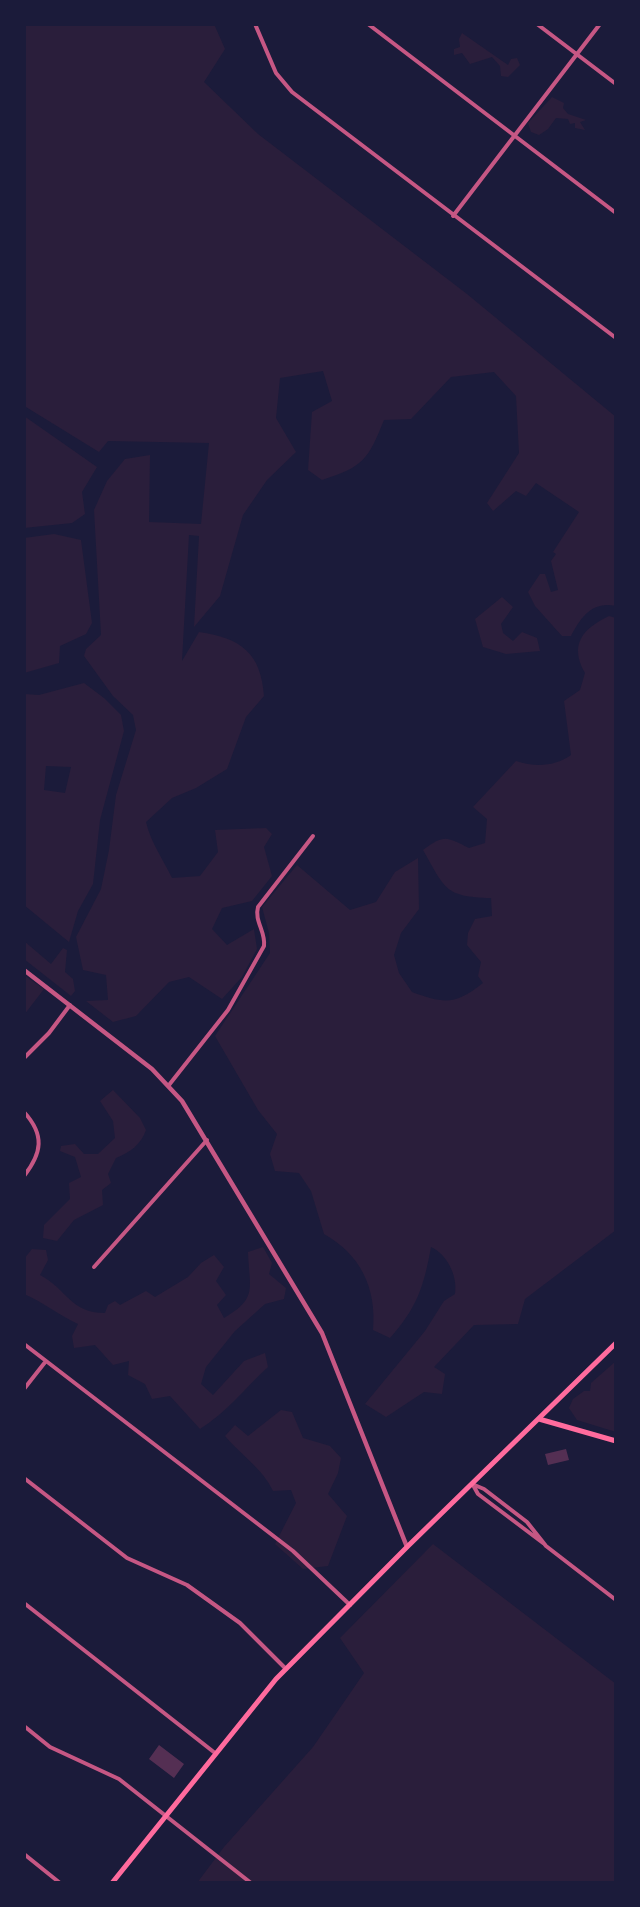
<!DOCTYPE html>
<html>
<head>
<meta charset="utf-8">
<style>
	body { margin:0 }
	#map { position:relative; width:640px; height:1907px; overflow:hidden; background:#1b1b3a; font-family:"Exo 2",sans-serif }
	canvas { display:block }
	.frame { position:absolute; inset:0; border:26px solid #1b1b3a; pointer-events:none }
</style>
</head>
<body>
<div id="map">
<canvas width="640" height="1907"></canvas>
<div class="frame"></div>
</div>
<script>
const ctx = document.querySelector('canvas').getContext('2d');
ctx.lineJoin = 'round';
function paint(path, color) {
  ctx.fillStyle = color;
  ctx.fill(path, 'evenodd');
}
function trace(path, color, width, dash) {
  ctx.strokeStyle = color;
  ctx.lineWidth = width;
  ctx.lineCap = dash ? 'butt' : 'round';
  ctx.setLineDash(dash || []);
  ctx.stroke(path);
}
paint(new Path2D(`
	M24 24H214L225 49 204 82 258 134 467 294 616 417V606C592 601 581 617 571 636H562L535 606 528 592 540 574H545L551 592 558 590 551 561 556 554 553 552 579 512 536 483 526 496 516 491 493 511 487 503 519 453 516 396 494 372 451 377 411 419 384 420C368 460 363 467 322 480L308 470 312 412 332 401 323 371 280 378 276 418 296 452 267 480 243 515 220 596 194 627 199 536 189 535 182 661 199 632C241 638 261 653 264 696L246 717 227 769 196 788 172 798 146 822C151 843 163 859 172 878L200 876 218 852 215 830 266 828 272 834 264 847 272 876 252 901 222 908 212 929 227 945 254 929 257 949 242 977 222 999 189 977 169 982 136 1016 113 1022 86 1001 108 1000 106 975 83 970 76 937 101 889 109 850 116 795 136 730 133 715 113 696 84 656 86 649 101 635 94 510 107 481 125 459 150 455 149 522 201 524 209 443 108 441 99 452 26 407 24 409Z
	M462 33 508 65 511 59 517 58 520 65 508 77 501 76 500 66 492 57 470 64 462 53 454 55V49L460 47 459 39Z
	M552 97 564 103 563 108 568 114 586 120 580 122 585 130 575 128V123L570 124 568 119 556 118 548 129 539 135 531 132 528 123Z
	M24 416 97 467 82 492 85 514 72 523 24 528Z
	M54 534 81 540 92 623 86 634 60 646 59 663 24 673V538Z
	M502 597 513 607 501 624 503 633 513 641 522 632 537 638 540 651 506 654 483 647 475 619Z
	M609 616 616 618V1230L525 1299 518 1324 474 1325 434 1367 445 1374 442 1394 424 1392 386 1417 365 1404 425 1331 444 1301 455 1294C458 1276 447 1254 431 1247 424 1286 417 1308 390 1338L373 1330C377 1288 360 1254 324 1234L311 1191 299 1173 275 1171 270 1154 277 1134 258 1110 215 1036 270 953 269 933 262 907 297 865 350 910 376 902 395 872 418 858 419 909 401 933 394 955 399 973 412 992C445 1004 455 1005 483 983L478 976 481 962 467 945 468 933 475 919 492 916 491 898C444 897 445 888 423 850 445 834 446 837 469 848L485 843 487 819 473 807 516 761C535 767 554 767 571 755L564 701 580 690 585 673C569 645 582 629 609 616Z
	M84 683 104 698 121 715 124 731 100 820 93 884 78 911 69 942 24 905V694L39 695ZM46 766 71 767 65 793 44 790Z
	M24 941 51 964 63 948 67 950 65 972 73 979 75 991 71 996 24 959Z
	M24 975 44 989 24 1015Z
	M113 1090 140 1118 146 1130C141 1145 130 1152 116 1158L108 1174 111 1183 102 1190 103 1205 74 1220 57 1241 43 1238 44 1225 70 1199 69 1183 81 1177 75 1157 60 1151 61 1146 75 1144 84 1154H98L115 1138 113 1121 100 1101Z
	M263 1247 272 1263 269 1274 286 1288 284 1299 265 1304 235 1331 206 1367 201 1384 213 1395 244 1361 265 1353 268 1367C245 1388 226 1413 200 1429L170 1396 152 1399 145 1384 128 1375 129 1361 113 1365 95 1345 74 1348 72 1336 78 1324C59 1315 43 1302 24 1294V1259L32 1249 46 1250 48 1260 40 1275C67 1289 70 1313 105 1313L108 1305 115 1301 120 1305 146 1291 155 1297 188 1277 201 1263 214 1255 224 1267 216 1281 226 1295 217 1305 224 1318C259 1298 249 1287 248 1252Z
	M616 1361V1432L577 1420 569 1408 573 1399 584 1391H590L591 1383Z
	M281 1410 292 1412 303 1438 330 1446 341 1458 338 1473 328 1494 347 1516 328 1566 303 1569 275 1544 296 1503 291 1490 273 1491C263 1469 241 1455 225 1436L235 1425 248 1436Z
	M433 1544 616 1684V1883H197L224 1847 313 1747 364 1673 340 1638Z`), '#2a1e3b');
paint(new Path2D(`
	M566 1449 569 1460 548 1465 545 1454Z
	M159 1745 184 1764 174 1778 149 1759Z`), '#542f53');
trace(new Path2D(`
	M255 24 276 73 292 92 616 338
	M368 24 616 213
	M537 24 616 84
	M453 216 600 24
	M24 1058 49 1033 70 1005
	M169 1085 228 1010 264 946C266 932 254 921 258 907L313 836
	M24 1112C45 1135 42 1153 24 1176
	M94 1267 207 1140
	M24 1344 293 1551 350 1605
	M24 1389 46 1361
	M24 1478 127 1558 187 1585 240 1623 286 1669
	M472 1484 484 1489 527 1522 546 1546 616 1600
	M473 1485 478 1494 543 1543
	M24 1603 215 1753
	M24 1726 50 1747 119 1779 251 1883
	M24 1854 60 1883`), '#c65784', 4);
trace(new Path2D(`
	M24 970 152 1069 182 1101 322 1333 407 1547`), '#c65784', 4.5);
trace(new Path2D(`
	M539 1419 616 1441
	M112 1883 276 1679 407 1547 616 1343`), '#ff6b9d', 5);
</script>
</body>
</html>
